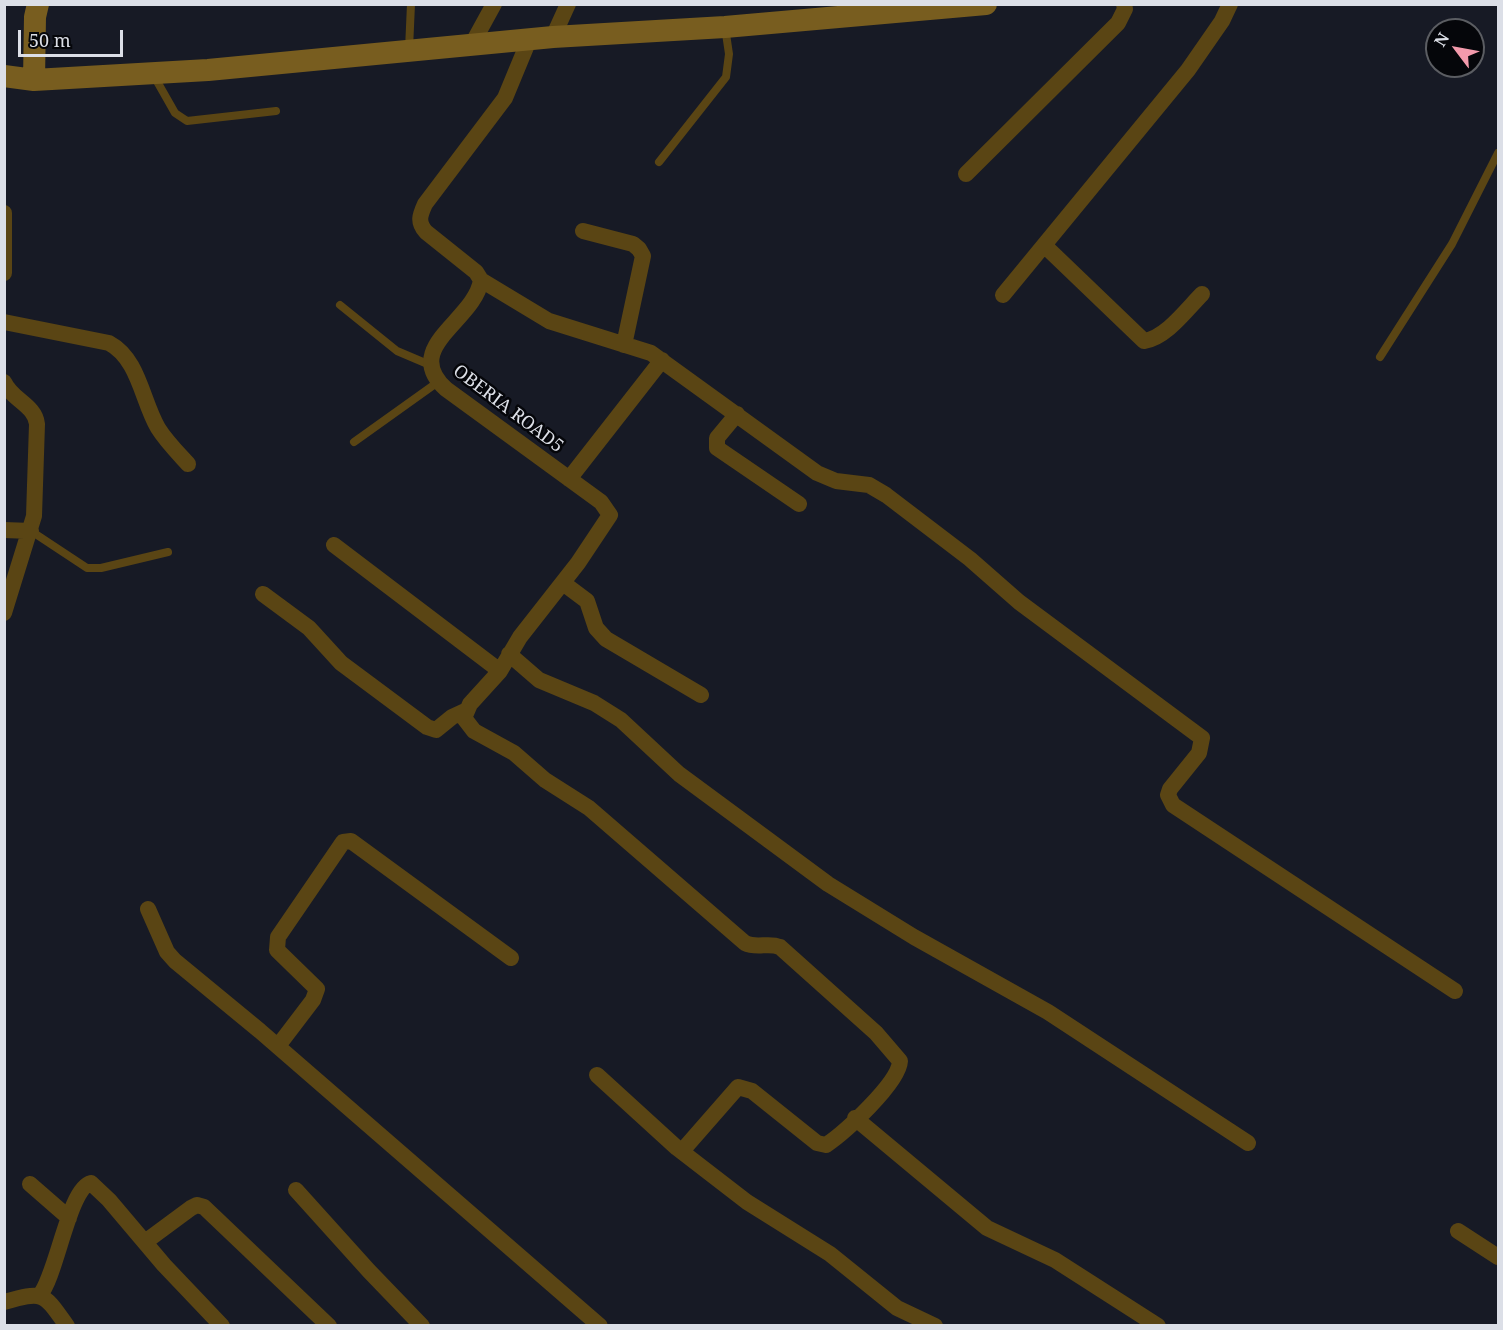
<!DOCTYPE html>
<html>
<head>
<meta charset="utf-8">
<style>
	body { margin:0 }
	#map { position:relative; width:1503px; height:1330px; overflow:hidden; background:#171a25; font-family:"Noto Serif",serif }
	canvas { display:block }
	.frame { position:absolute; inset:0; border:6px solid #dcdfe7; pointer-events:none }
	.north { position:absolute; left:1425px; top:18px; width:60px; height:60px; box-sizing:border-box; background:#05060a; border:2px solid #5b5d62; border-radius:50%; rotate:302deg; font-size:16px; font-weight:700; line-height:24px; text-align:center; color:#dcdfe7 }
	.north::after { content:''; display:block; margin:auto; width:21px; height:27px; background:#f39aac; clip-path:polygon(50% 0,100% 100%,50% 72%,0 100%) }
	.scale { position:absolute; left:18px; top:30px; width:105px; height:27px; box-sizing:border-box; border:3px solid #dcdfe7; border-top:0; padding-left:8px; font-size:18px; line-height:21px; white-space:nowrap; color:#dcdfe7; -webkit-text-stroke:4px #05060a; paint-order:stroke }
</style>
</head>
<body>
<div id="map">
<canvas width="1503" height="1330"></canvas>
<div class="frame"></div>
<div class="north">N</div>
<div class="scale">50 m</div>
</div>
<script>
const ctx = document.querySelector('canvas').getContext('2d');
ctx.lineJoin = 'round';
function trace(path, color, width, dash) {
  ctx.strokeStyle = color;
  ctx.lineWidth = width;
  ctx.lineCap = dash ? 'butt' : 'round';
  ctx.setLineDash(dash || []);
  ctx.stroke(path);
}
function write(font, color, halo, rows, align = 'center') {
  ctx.font = font + ' "Noto Serif",serif';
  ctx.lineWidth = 5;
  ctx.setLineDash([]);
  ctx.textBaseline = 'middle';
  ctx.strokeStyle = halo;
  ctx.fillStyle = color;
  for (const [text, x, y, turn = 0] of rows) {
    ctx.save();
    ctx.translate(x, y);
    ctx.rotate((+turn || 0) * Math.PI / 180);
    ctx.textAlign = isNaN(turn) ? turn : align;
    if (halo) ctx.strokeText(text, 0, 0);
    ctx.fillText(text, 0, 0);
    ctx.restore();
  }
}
trace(new Path2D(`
	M409 49 411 4
	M154 76 175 113 187 121 276 111
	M659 162 726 77 729 54 725 27
	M340 305 397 351 430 365
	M1380 357 1452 244 1498 153
	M354 442 438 382
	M31 531 87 568H101L168 552`), '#5a4514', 8);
trace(new Path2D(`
	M553 37 568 4
	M529 40 505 98 425 204C420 215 417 222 426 232L476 272 481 280C475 321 400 347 446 389L601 502 610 515 578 563 520 637 500 671 470 704 464 718 474 731 514 753 545 780 589 808 745 943C757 949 768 942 780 947L876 1033 900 1061C899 1083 844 1133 826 1145L817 1143 752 1091 738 1087 682 1151
	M471 46 494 4
	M966 174 1118 23 1125 9 1124 4
	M4 213V273
	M583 231 633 244 639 249 643 256 624 345
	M1045 246 1144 341C1166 338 1187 309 1202 294
	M481 280 549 321 651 353 817 473 836 481 869 485 886 495 970 559 1019 602 1202 738 1199 753 1170 789 1168 795 1173 805 1455 991
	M1003 295 1188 70 1222 21 1230 4
	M4 322 109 343C139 359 142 401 158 428 166 441 178 453 188 464
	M4 382C12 400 35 405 37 424L34 516 4 613
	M737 414 717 438V448L799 504
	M569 479 662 360
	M4 530 31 531
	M334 545 500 671
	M563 583 587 601 596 628 606 639 701 695
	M263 594 309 628 341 663 427 727 436 730 452 717 465 711
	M509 654 539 680 594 703 621 720 679 774 828 884 914 937 1048 1012 1248 1143
	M148 909 167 952 175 961 260 1031 600 1326
	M278 1046 313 1000 317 989 277 950 278 937 343 842 351 841 511 958
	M597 1075 677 1148 747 1202 830 1254 897 1308 935 1326
	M855 1118 987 1228 1055 1260 1158 1326
	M30 1184 69 1218
	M296 1190 369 1271 422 1326
	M1458 1231 1498 1257
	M145 1242 191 1208 197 1205 204 1207 329 1326
	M40 1295C57 1274 69 1188 91 1183L109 1200 164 1265 222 1326
	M4 1302C44 1291 43 1292 67 1326`), '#5a4514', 16);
trace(new Path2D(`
	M4 76 34 80 208 70 553 37 725 27 986 4
	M34 80 35 17 38 4`), '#785d1f', 22);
write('18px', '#dcdfe7', '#05060a', [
	["OBERIA ROAD5",508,409,37]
]);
</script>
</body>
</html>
